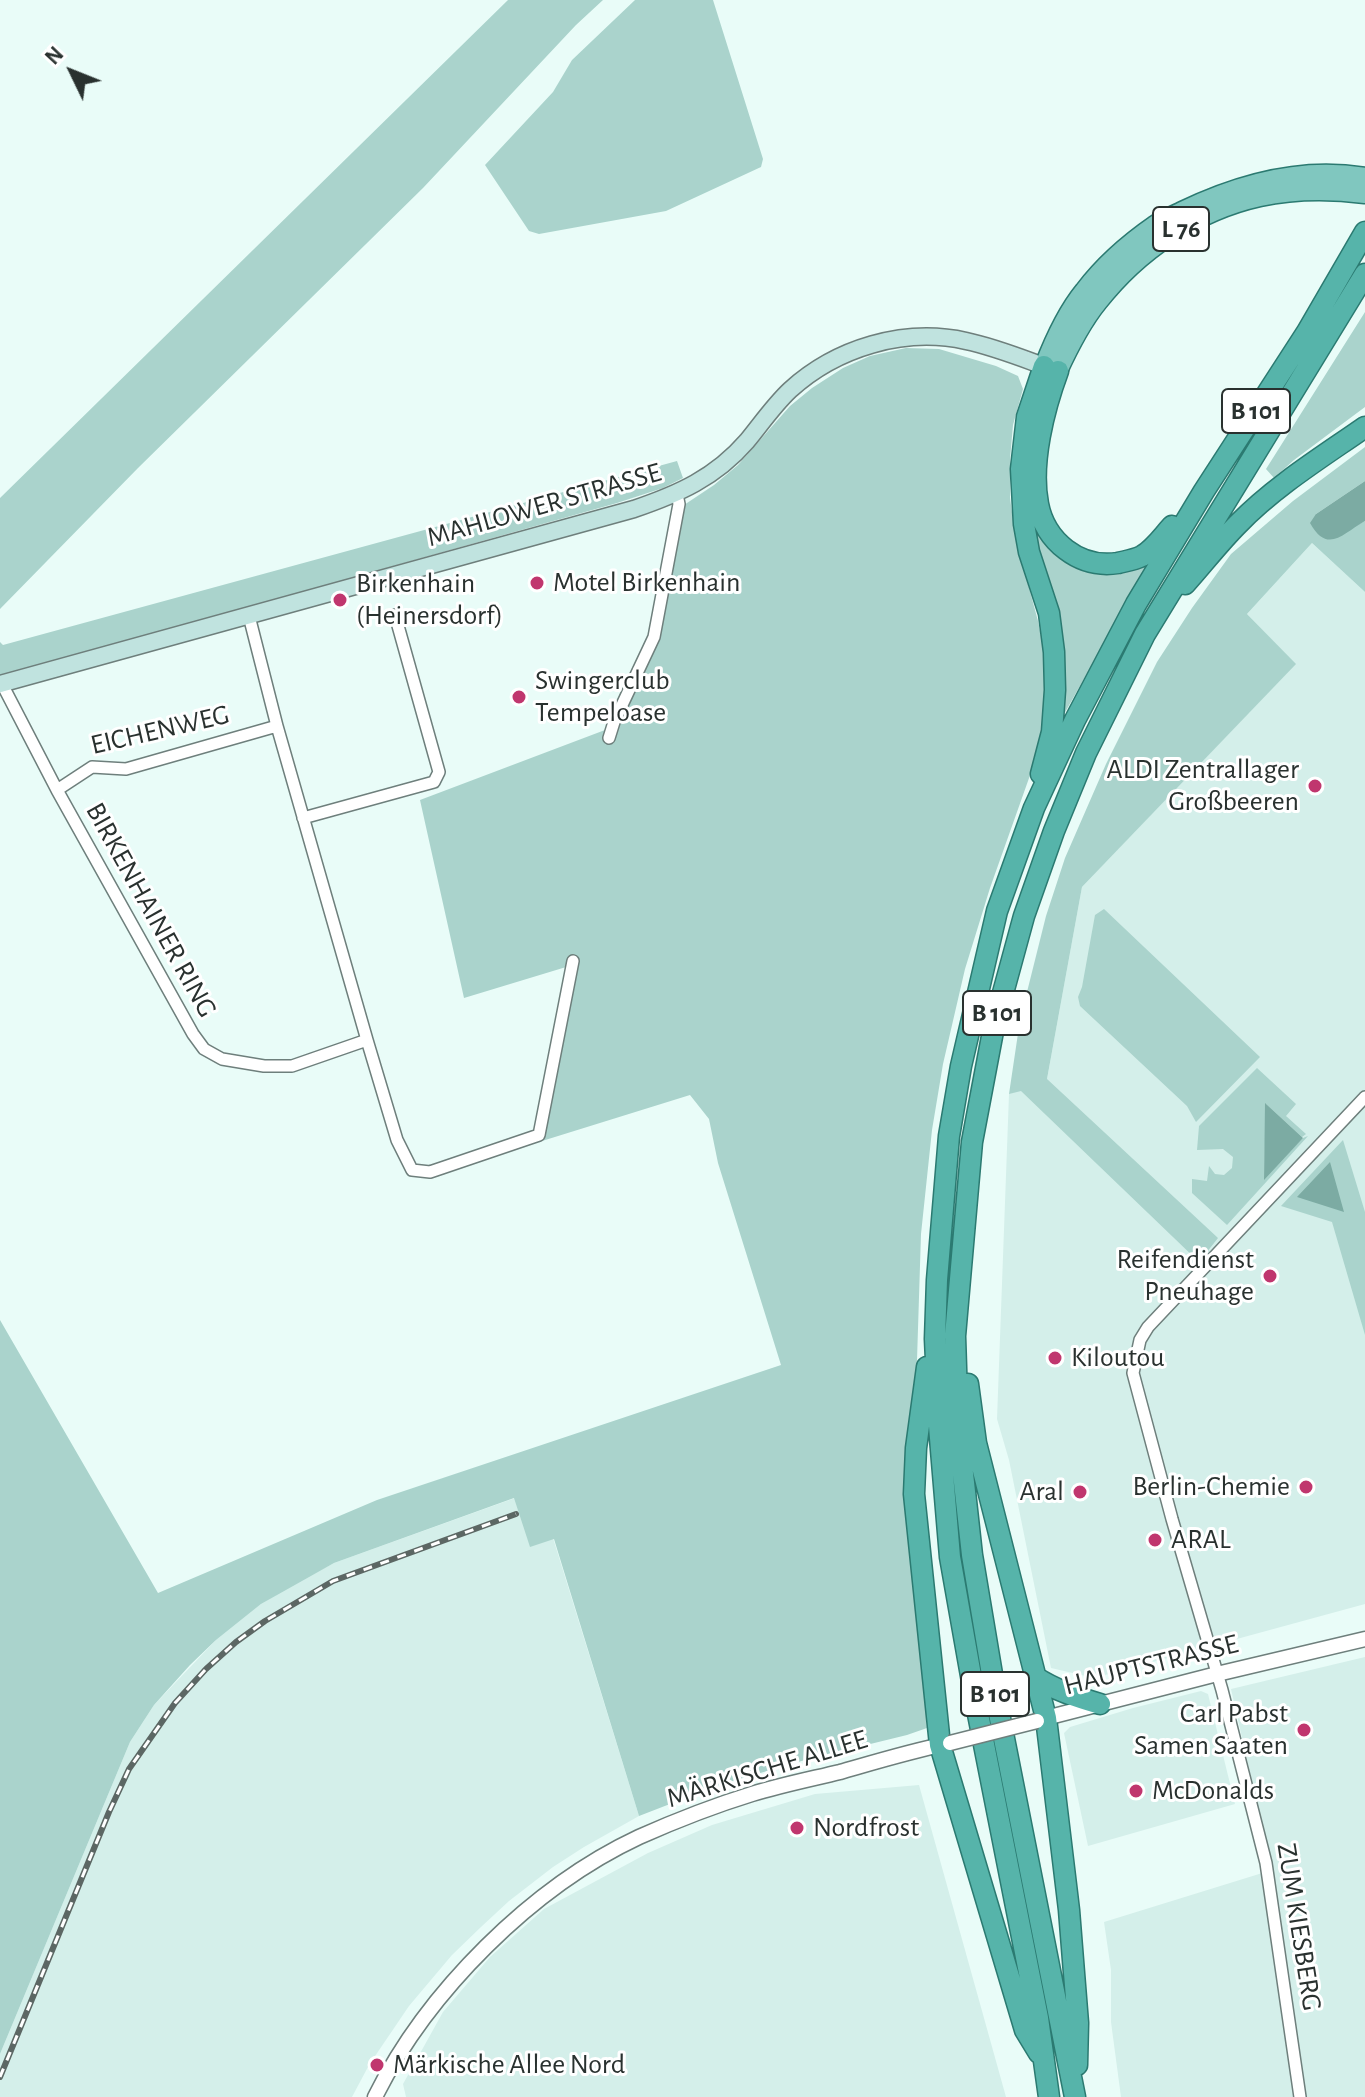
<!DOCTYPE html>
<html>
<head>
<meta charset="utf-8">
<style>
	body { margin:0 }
	#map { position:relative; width:1365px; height:2097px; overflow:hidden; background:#e9fcf8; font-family:"Alegreya Sans",sans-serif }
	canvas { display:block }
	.north { position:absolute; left:32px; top:32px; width:80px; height:80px; -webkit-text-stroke:6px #fff; paint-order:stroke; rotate:313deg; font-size:22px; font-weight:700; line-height:32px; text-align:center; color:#29312f }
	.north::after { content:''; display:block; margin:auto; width:28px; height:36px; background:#29312f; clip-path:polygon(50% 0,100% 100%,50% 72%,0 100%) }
</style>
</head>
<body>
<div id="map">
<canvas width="1365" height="2097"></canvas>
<div class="north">N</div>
</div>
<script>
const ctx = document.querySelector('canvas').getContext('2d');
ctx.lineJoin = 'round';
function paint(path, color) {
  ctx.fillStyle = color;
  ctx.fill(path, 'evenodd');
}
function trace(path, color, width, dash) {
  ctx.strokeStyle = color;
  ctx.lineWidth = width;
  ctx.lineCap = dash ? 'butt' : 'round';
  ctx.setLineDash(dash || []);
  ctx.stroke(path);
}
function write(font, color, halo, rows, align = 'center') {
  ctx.font = font + ' "Alegreya Sans",sans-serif';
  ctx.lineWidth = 6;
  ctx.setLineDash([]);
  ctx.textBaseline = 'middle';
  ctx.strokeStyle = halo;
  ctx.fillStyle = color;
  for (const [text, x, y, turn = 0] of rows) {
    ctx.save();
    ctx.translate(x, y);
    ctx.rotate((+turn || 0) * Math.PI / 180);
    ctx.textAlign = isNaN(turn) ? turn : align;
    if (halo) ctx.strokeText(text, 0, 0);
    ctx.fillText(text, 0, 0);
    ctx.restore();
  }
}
paint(new Path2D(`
	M1312 543 1365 592V1604L1094 1678 1051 1668 1009 1460 997 1419 1009 1094 1047 1079 1082 887 1295 664 1247 614Z
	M515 1498 553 1538 639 1816 584 1847 553 1867 509 1901 481 1927 452 1955 409 2006 369 2065 352 2097H0V2054L130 1742 154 1705 216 1640 261 1604 294 1584 334 1563Z
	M1365 1657V2097H1121L1111 2022V1970L1104 1922 1272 1870 1231 1689Z
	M1201 1691 1208 1694 1235 1804 1088 1846 1064 1733 1070 1727 1133 1708Z
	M919 1785 1006 2097H406L403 2084 443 2012 490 1957 544 1909 648 1853 712 1825 815 1794Z`), '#d4efea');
paint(new Path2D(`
	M508 0H603L576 25 423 188 138 468 0 609V498Z
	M635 0H713L763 159 761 167 666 211 539 234 529 231 485 165 553 92 572 60Z
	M1365 312V407L1294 460 1274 478 1266 469Z
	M906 348 939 349 996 366 1018 376 1023 389 1013 425 1010 459V498L1016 540 1038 621 1046 660V707L1039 750 990 888 965 969 943 1064 932 1130 921 1234 917 1360 903 1494 922 1652 927 1728 907 1735 805 1760 719 1785 639 1816 554 1539 530 1547 514 1498 334 1563 261 1604 216 1640 190 1665 154 1705 130 1742 0 2054V1320L158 1593 377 1500 781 1365 718 1163 709 1119 690 1095 542 1141 576 964 464 998 420 800 605 730 614 722 654 637 678 509 714 485 738 465 790 406 812 388 843 368 870 356Z
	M1365 447V481L1316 514 1357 525 1365 521V592L1312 543 1247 614 1296 664 1082 887 1047 1079 1218 1238 1199 1262 1021 1091 1009 1094 1020 1020 1046 916 1065 858 1106 764 1157 662 1192 608 1231 554 1293 501Z
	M1032 457 1060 554 1152 558 1063 716 1027 511Z
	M677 461 683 478 663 488 617 503 0 677V642L3 645Z
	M1104 909 1260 1057 1196 1122 1187 1106 1080 1006 1078 997 1082 987 1095 915Z
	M1257 1068 1296 1104 1286 1116 1306 1134 1302 1137 1266 1104 1264 1178 1303 1138 1308 1136 1227 1225 1192 1193V1179L1207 1181 1209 1166 1215 1174 1224 1175 1232 1168 1233 1157 1223 1149 1197 1150 1199 1126Z
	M1343 1140 1365 1212V1335L1332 1222 1281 1206Z`), '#aad3cc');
paint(new Path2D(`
	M1365 481V521C1343 533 1328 555 1310 523L1316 514Z
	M1265 1103 1303 1138 1264 1180Z
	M1330 1162 1344 1212 1297 1197Z`), '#7caba3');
const minor = new Path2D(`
	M249 616 277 726 367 1040 397 1140 412 1170 430 1172 539 1135 573 961
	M2 684 57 790 193 1034 204 1049 222 1059 264 1066H292L367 1040
	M609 738 614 722 654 637 679 504 677 494
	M57 790 92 767 126 769 277 726
	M303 818 434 782 439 772 395 615
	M1300 2097 1266 1863 1222 1690 1172 1519 1133 1373 1140 1340 1148 1327 1365 1097`);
const tertiary = new Path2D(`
	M1038 1720 1217 1674 1365 1639
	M375 2097C427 1992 532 1887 639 1837 675 1821 713 1806 752 1794 781 1785 811 1779 840 1772 875 1762 911 1751 946 1744`);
const secondary = new Path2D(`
	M0 684 634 509C678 494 715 478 747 441 761 424 774 405 790 390 836 348 904 327 966 341 995 347 1024 359 1052 369`);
const primary = new Path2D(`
	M1044 366C1054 340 1066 313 1084 291 1103 266 1129 243 1155 225 1163 219 1173 216 1182 211 1238 184 1302 166 1365 177
	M1058 371C1069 347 1081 323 1098 302 1138 251 1196 211 1260 197 1293 190 1332 190 1365 194`);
const trunk = new Path2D(`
	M1058 371C1044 409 1030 463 1038 504 1045 541 1079 569 1118 563 1126 561 1134 560 1142 556 1154 549 1162 537 1172 526
	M1185 584C1203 564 1219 543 1238 524 1275 486 1322 457 1365 427
	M1041 774 1052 732 1055 690 1054 652 1049 613 1029 552 1024 524 1021 469 1027 417 1044 366
	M927 1367 916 1448 914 1494 940 1745 1025 2030 1039 2053
	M968 1384 976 1443 1046 1718 1069 1910 1078 2023 1077 2065
	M1035 1677C1055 1690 1076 1697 1100 1704
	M1049 2097 1038 2018 976 1704 950 1557 939 1426 935 1339 937 1280 949 1136 961 1066 997 911 1034 808 1075 720 1136 604 1204 491 1307 332 1365 232
	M1075 2097 996 1698 972 1555 958 1428 955 1336 972 1142 994 1026 1024 916 1054 831 1086 753 1145 634 1365 274`);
trace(minor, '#6e7f7c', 14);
trace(tertiary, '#6e7f7c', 17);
trace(secondary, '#6e7f7c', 19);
trace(primary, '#2b7a71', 21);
trace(trunk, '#2b7a71', 23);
trace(minor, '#fff', 11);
trace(tertiary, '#fff', 14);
trace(secondary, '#c0e3df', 16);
trace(primary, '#80c7bf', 18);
trace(trunk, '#56b4aa', 20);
const rail = new Path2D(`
	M0 2077 109 1812 129 1769 175 1703 206 1669 236 1642 265 1621 333 1581 516 1514`);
trace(rail, '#5c6764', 6);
trace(rail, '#fff', 3, [9]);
const tertiaryBridge = new Path2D(`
	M950 1743 1037 1721`);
trace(tertiaryBridge, '#6e7f7c', 17, []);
trace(tertiaryBridge, '#fff', 14);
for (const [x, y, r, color] of [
	[537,583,8,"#c0366e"],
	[340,600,8,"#c0366e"],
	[519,697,8,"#c0366e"],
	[1315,786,8,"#c0366e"],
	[1270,1276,8,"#c0366e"],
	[1055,1358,8,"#c0366e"],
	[1306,1487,8,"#c0366e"],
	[1080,1492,8,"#c0366e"],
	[1155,1540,8,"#c0366e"],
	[1304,1730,8,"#c0366e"],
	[1136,1791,8,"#c0366e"],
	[797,1828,8,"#c0366e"],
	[377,2065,8,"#c0366e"]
]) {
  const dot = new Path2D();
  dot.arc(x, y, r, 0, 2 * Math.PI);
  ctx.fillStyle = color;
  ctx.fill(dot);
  trace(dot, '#fff', 3);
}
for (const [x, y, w] of [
	[1181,229,56],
	[1256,411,68],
	[997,1013,68],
	[995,1694,68]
]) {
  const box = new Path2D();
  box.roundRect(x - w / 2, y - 22, w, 44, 6);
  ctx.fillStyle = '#fff';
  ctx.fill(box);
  trace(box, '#29312f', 2);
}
write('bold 26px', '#29312f', null, [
	["L 76",1181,229],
	["B 101",1256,411],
	["B 101",997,1013],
	["B 101",995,1694]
]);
write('28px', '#29312f', '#fff', [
	["MAHLOWER STRASSE",544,505,-16],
	["EICHENWEG",160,730,-13],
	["BIRKENHAINER RING",151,910,61],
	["HAUPTSTRASSE",1151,1665,-14],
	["MÄRKISCHE ALLEE",767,1769,-17],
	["ZUM KIESBERG",1299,1927,81]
]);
write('28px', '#29312f', '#fff', [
	["Motel Birkenhain",553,583],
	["Birkenhain",356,584],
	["(Heinersdorf)",356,616],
	["Swingerclub",535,681],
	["Tempeloase",535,713],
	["ALDI Zentrallager",1299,770,"right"],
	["Großbeeren",1299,802,"right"],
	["Reifendienst",1254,1260,"right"],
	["Pneuhage",1254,1292,"right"],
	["Kiloutou",1071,1358],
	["Berlin-Chemie",1290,1487,"right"],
	["Aral",1064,1492,"right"],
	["ARAL",1171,1540],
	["Carl Pabst",1288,1714,"right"],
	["Samen Saaten",1288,1746,"right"],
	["McDonalds",1152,1791],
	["Nordfrost",813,1828],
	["Märkische Allee Nord",393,2065]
], 'left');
</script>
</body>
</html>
